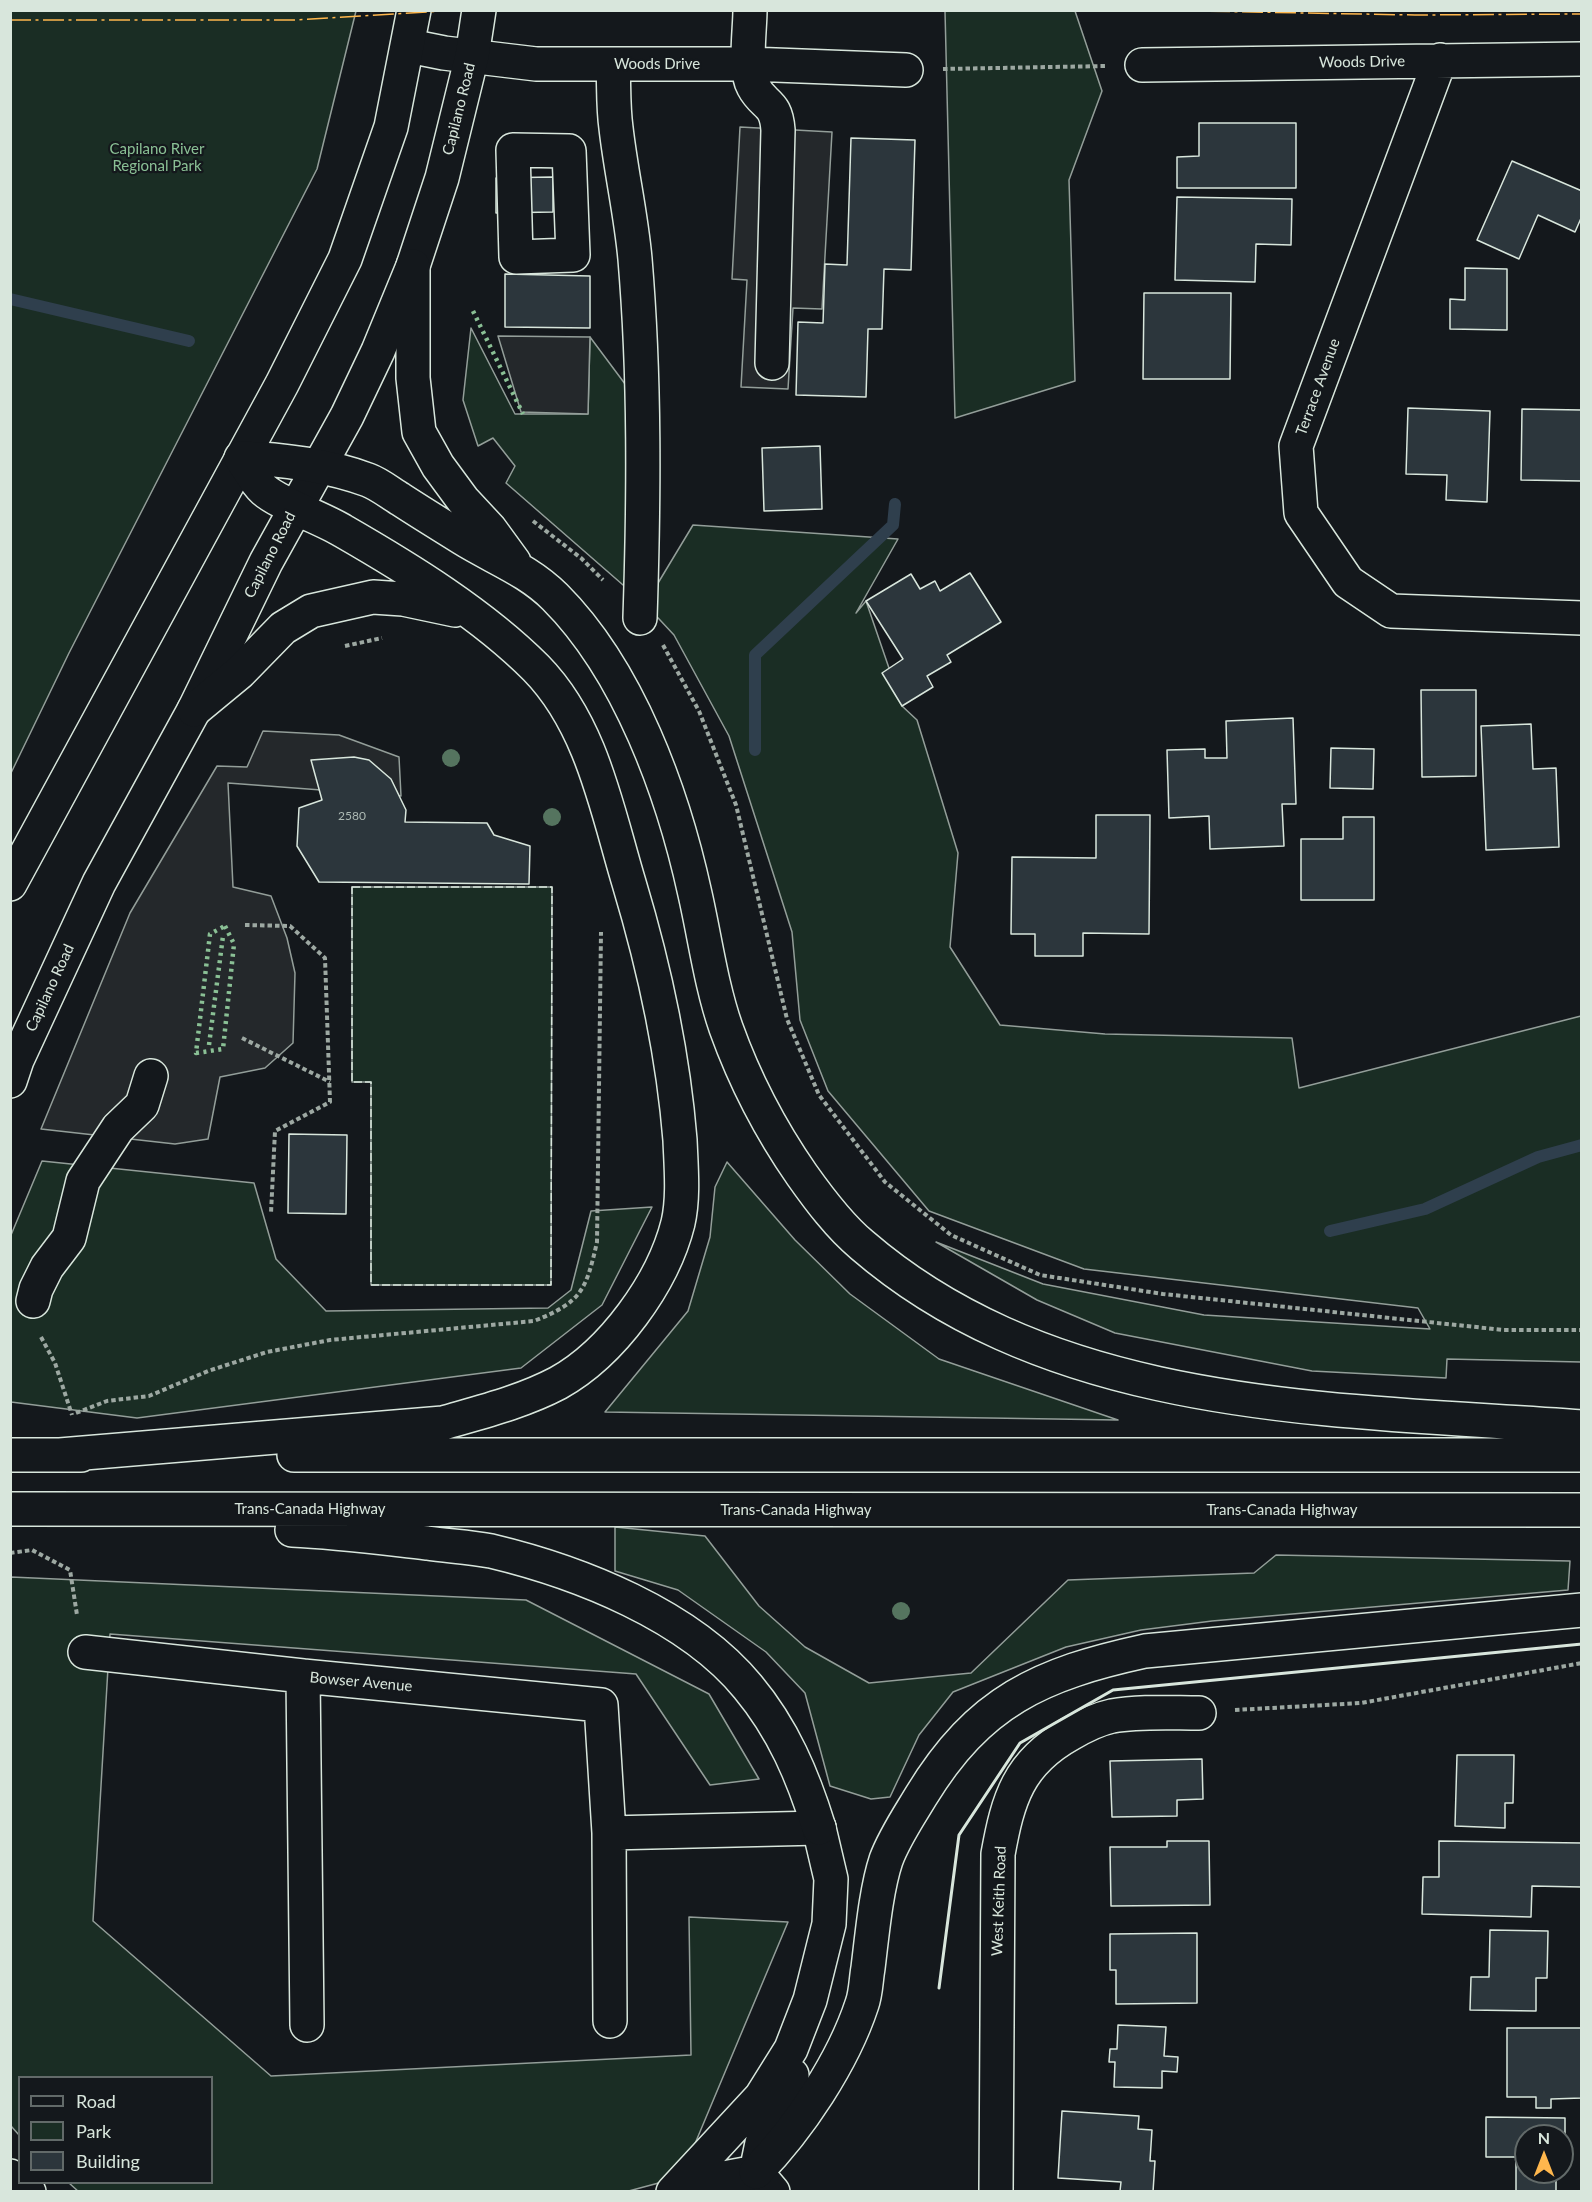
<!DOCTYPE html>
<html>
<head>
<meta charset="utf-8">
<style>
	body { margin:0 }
	#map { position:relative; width:1592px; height:2202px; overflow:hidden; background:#14181c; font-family:Lato,sans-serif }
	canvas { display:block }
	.frame { position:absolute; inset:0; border:12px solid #d8e6dc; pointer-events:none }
	.legend { position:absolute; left:18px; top:2076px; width:195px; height:108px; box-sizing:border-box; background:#14181c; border:2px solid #626a69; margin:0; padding:8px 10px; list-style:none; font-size:18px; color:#d8e6dc }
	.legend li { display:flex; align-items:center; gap:12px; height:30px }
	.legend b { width:30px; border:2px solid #626a69 }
	.north { position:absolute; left:1514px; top:2124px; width:60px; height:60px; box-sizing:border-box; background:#14181c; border:2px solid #626a69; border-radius:50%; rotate:0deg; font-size:16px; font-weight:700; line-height:24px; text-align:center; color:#d8e6dc }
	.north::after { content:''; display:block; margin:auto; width:21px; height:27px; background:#ffb74d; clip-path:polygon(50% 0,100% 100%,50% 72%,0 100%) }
</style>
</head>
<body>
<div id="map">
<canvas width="1592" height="2202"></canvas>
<div class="frame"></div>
<ul class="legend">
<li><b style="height:8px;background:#14181c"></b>Road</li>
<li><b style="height:16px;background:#1a2d24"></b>Park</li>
<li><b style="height:16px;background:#2c363c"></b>Building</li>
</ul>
<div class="north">N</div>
</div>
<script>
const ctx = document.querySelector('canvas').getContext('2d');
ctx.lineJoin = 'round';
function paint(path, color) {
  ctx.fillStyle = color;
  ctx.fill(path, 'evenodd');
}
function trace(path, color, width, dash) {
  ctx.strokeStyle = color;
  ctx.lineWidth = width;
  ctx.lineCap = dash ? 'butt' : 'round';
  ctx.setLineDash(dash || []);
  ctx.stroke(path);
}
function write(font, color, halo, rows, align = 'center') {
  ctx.font = font + ' Lato,sans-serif';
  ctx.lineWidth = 4.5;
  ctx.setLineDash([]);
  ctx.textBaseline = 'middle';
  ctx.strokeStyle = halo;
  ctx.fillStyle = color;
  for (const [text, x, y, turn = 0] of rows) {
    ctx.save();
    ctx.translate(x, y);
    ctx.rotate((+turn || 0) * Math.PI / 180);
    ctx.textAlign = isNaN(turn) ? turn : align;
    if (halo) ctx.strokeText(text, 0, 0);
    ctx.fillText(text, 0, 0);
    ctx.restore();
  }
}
const green = new Path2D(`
	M11 10 356 11 317 169 69 653 11 773Z
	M945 11H1075L1102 91 1069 180 1075 381 955 418Z
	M471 328 515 414H588L590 337 637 400 646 603 693 525 898 539 856 613 866 601 902 706 917 720 958 853 950 947 1000 1025 1105 1034 1292 1038 1299 1088 1581 1016V1362L1447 1359 1446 1378 1312 1371 1115 1333 1037 1300 936 1242 1043 1284 1204 1315 1430 1329 1418 1308 1084 1269 929 1211 828 1091 800 1020 792 932 729 736 674 635 646 605 506 483 515 466 493 438 478 446 463 400Z
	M352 887H552L551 1285H371V1082H352Z
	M42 1161 254 1183 276 1259 326 1311 548 1308 571 1290 591 1211 652 1207 602 1305 521 1368 137 1418 11 1402V1235Z
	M727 1162 795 1240 850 1294 939 1359 1118 1420 605 1412 688 1311 710 1237 715 1187Z
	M615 1527 705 1536 759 1606 805 1647 869 1683 971 1673 1068 1580 1254 1573 1276 1555 1570 1561 1568 1590 1212 1621 1141 1630 1066 1647 953 1692 919 1735 890 1797 871 1799 830 1786 805 1693 766 1652 678 1590 615 1571Z
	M11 1577 526 1600 709 1694 759 1779 710 1785 636 1674 110 1634 93 1921 271 2076 691 2055 689 1917 788 1922 681 2177 625 2192H79L69 2183 212 2182V2078H20L19 2135 11 2126Z`);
paint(green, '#1a2d24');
trace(green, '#939e99', 1.5);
const parking = new Path2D(`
	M740 127 832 132 822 309 793 308 788 389 741 387 747 280 732 279Z
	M498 336 590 337 588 414 521 412Z
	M263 731 339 735 399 757 401 796 228 783 233 887 271 896 287 938 295 973 293 1043 265 1068 220 1077 208 1139 175 1144 41 1129 130 913 217 766 247 767Z`);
paint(parking, '#24282b');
trace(parking, '#939e99', 1.5);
trace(new Path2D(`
	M10 299 189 341
	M755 750V655L893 525 895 504
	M1330 1231 1425 1209 1538 1157 1582 1145`), '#2f3f4d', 12);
const building = new Path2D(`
	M1199 123H1296V188H1177V157L1199 156Z
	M851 138 915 140 911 270 884 269 882 329H868L866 397 796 395 798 322 823 323 825 264 847 265Z
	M1512 161 1582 191V216L1575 232 1538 215 1519 259 1477 240Z
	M553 177V212L496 213V178Z
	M1177 197 1292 199 1291 245 1256 244 1255 282 1175 280Z
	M1465 268 1507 269V330L1450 329V299L1465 300Z
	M505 274 590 276V328L505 327Z
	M1144 293H1231L1230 379H1143Z
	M1408 408 1490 411 1487 502 1446 500 1447 475 1406 474Z
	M1522 409 1582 410V481L1521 480Z
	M820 446 822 509 764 511 762 448Z
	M970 573 1001 622 947 655 951 662 927 676 933 687 902 706 882 673 903 659 866 601 911 574 920 589 935 581 940 591Z
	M1421 690H1476V776L1422 777Z
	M1293 718 1296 804H1282L1284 846 1210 849 1209 816 1169 818 1167 750 1205 749V758H1227L1226 721Z
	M1531 724 1533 769 1556 768 1559 847 1486 850 1481 726Z
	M1331 748 1374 749 1373 789 1330 788Z
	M354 757 369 760 391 779 406 810 405 822 487 823 494 835 530 846 529 884 319 882 297 846 299 808 322 800 311 760Z
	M1096 815H1150L1149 934 1083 933V956H1035V934H1011L1012 857 1096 858Z
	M1343 817H1374V900H1301V839H1343Z
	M289 1134 347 1135 346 1214 288 1213Z
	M1457 1755H1514L1513 1803H1505V1828L1455 1826Z
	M1202 1759 1203 1799 1177 1800V1816L1112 1817 1110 1761Z
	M1167 1841H1209L1210 1905 1111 1906 1110 1847H1167Z
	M1439 1841 1582 1843V1887L1532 1886 1531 1917 1422 1914 1423 1877H1439Z
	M1490 1930 1548 1931 1547 1978H1536V2011L1470 2010 1471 1977H1489Z
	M1197 1933V2003L1116 2004V1970H1110V1934Z
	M1118 2025 1166 2027 1164 2056 1178 2057 1177 2072 1162 2071V2088L1114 2087 1115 2062H1109L1110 2049H1117Z
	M1507 2028H1582V2098L1551 2099V2108H1536V2097H1507Z
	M1062 2111 1139 2116 1138 2129 1152 2130 1150 2161H1155L1153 2192 1120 2191 1121 2182 1058 2178Z
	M1486 2117 1565 2118V2160H1562V2136H1526V2172H1556V2192H1516V2157H1486Z`);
paint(building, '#2c363c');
trace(building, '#d8e6dc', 1.5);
const minor = new Path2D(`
	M750 10C750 30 744 70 753 86 764 107 776 101 778 130L772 363
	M409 46 444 53 536 64H749L906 70
	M1440 60 1296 446 1301 513 1348 582 1391 611 1582 618
	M613 64C614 86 613 107 616 128 621 172 631 214 635 259 645 378 644 497 640 618
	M1142 65 1582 59
	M513 150 569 151 573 255 516 257Z
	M33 1301 36 1289 47 1267 69 1238 83 1181 118 1128 142 1105 151 1076
	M85 1652 303 1676
	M609 1833 610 2021
	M307 2025 303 1676 601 1705 609 1833 819 1828
	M756 2172 773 2192
	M996 2192 998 1854C1008 1799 1018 1763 1070 1734 1082 1727 1098 1719 1112 1716 1139 1711 1171 1713 1199 1713`);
const major = new Path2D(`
	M10 884 282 384 345 259 391 127 414 10
	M10 1081 17 1060 99 883 194 710 266 562 347 416 378 351 413 266 442 178 472 56 479 10
	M10 2176 29 2192
	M673 2192 761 2097 791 2049 810 2000 829 1924 831 1879 819 1828
	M698 2192 724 2178 756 2172 762 2143 792 2086V2075`);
const highway = new Path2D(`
	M413 266V378L419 432 438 466 463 500 490 529 514 562
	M241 458C281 459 331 466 368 480 379 484 390 493 400 499 420 512 441 525 462 538 494 558 528 570 555 597 629 671 673 793 695 894 705 938 711 985 726 1028 745 1081 770 1129 802 1175 819 1199 839 1226 862 1245 1058 1414 1338 1409 1582 1427
	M194 710 240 672 283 628 311 611 373 597 403 599 455 610
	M10 1455H81
	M60 1455 443 1423C481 1412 522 1402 558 1383 612 1353 663 1283 678 1223 684 1197 681 1166 680 1140 673 1053 654 966 629 883 607 810 592 725 536 668 482 614 409 569 343 531 322 518 280 504 264 490 255 482 248 468 241 458
	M294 1455H1582
	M10 1509 1582 1510
	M292 1530C337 1532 382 1538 427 1543 448 1546 470 1547 491 1551 579 1572 689 1615 748 1687 783 1729 803 1776 819 1828
	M756 2172C799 2128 843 2062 862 2004 866 1993 866 1979 868 1968 872 1936 876 1890 886 1860 894 1838 909 1816 921 1796 979 1701 1040 1674 1145 1651L1582 1610`);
trace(minor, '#d8e6dc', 36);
trace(major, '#d8e6dc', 36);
trace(highway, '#d8e6dc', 36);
trace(new Path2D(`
	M943 69 1106 66
	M533 521 581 558 603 580
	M663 645 699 711 736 805 787 1019 819 1095 885 1182 951 1235 1040 1275 1163 1294 1504 1330H1582
	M345 646 382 638
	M245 925 290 926 325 958 330 1102 275 1131 271 1213
	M242 1038 330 1082
	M41 1337 55 1363 72 1415
	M76 1413 107 1401 149 1396 208 1371 267 1352 330 1340 534 1321C582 1302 586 1290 597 1242L601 932
	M10 1553 32 1550 70 1570 77 1615
	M1235 1710 1361 1703 1582 1663`), '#9da8a2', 4, [4.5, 3]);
trace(minor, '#14181c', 33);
trace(major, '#14181c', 33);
trace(highway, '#14181c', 33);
trace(new Path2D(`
	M473 311 523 414
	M225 926 234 944 223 1049 196 1053 210 934Z
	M209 1045 223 936`), '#8ac095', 4.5, [3, 4.5]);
trace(new Path2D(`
	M352 887H552L551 1285H371V1082H352Z`), '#d8e6dc', 1.5, [8, 3]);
trace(new Path2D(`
	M939 1988 959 1835 1020 1743 1113 1690 1582 1644`), '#d8e6dc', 3);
trace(new Path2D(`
	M1143 10 1415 15 1582 14
	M10 20H294L458 10`), '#ffb74d', 1.5, [21, 4.5, 3, 4.5]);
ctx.fillStyle = '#55745f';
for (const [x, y] of [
	[451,758],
	[552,817],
	[901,1611]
]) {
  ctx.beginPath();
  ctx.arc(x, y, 9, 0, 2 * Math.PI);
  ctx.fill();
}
write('12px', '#adbab4', null, [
	["2580",352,816]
]);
write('15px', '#d8e6dc', '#14181c', [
	["Woods Drive",1362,62,-1],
	["Woods Drive",657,64],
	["Capilano Road",459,109,-76],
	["Terrace Avenue",1318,387,-70],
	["Capilano Road",270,555,-63],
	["Capilano Road",50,988,-65],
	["Trans-Canada Highway",310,1509],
	["Trans-Canada Highway",796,1510],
	["Trans-Canada Highway",1282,1510],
	["Bowser Avenue",361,1682,5],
	["West Keith Road",999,1901,-88]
]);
write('15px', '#8ac095', '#14181c', [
	["Capilano River",157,149],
	["Regional Park",157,166]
]);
</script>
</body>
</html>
